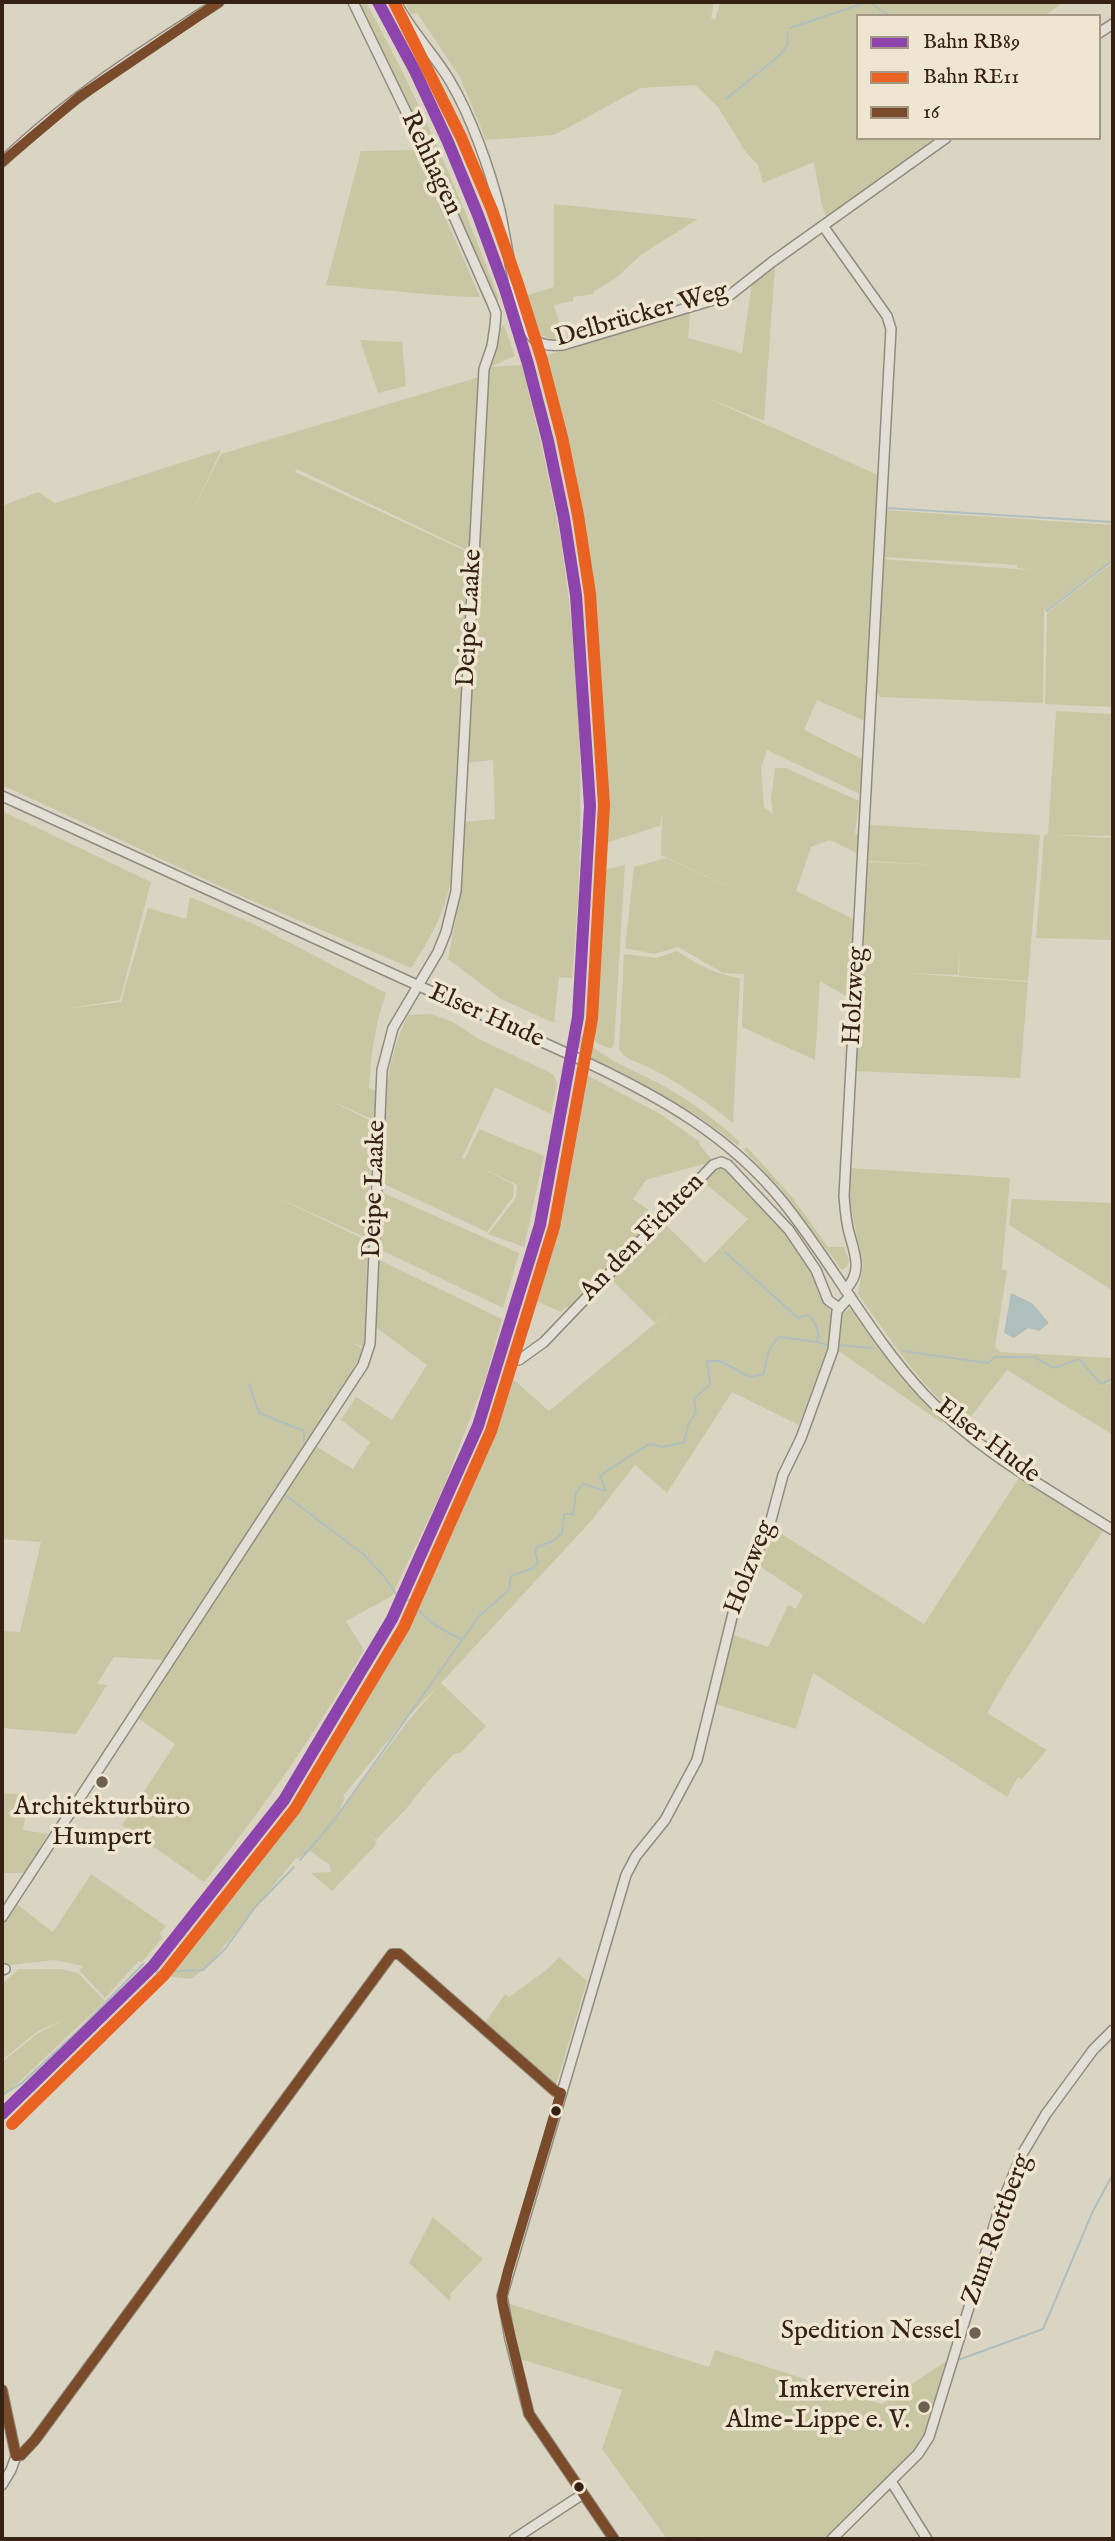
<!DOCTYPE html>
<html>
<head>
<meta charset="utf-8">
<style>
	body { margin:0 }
	#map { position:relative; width:1115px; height:2541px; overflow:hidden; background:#dad4c2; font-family:"IM FELL English",serif }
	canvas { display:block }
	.frame { position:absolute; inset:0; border:4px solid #362112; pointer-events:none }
	.legend { position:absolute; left:856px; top:14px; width:245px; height:126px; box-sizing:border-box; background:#eee6d0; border:2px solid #a49784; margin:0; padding:9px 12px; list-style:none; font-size:21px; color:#362112 }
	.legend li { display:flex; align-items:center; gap:14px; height:35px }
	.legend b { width:35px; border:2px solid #a49784 }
</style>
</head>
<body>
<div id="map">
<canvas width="1115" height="2541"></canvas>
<div class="frame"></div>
<ul class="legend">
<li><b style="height:9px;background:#8e44ad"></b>Bahn RB89</li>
<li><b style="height:9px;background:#e96221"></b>Bahn RE11</li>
<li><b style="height:9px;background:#7a4b2a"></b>16</li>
</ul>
</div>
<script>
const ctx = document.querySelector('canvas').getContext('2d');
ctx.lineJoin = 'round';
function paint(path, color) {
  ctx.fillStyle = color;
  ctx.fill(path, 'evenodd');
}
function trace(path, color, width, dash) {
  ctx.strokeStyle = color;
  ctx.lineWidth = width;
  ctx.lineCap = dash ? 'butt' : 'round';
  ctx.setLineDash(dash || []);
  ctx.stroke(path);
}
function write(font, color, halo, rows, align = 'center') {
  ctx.font = font + ' "IM FELL English",serif';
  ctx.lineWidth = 7;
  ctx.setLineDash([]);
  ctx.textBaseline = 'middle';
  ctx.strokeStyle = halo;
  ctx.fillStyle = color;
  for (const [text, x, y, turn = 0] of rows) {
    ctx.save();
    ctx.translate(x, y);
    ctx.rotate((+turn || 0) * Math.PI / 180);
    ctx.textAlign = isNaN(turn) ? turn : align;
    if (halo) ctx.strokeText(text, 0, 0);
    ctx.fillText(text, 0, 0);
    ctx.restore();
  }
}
paint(new Path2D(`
	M355 2H366C419 98 461 197 499 299L495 302Z
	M404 2H714L711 18 715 20 720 2H1064L1044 16H858V138H940L827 218 822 206 814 162 763 183 758 165 745 151 718 107 695 85 641 88 554 135 486 140 460 77 417 13 411 14Z
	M416 150 480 297 448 296 326 285 361 151Z
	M554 204 698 219 642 254 616 278 593 292 594 294 573 297V301L554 305 564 338 551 339 540 335 522 297 554 287Z
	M775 266 764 421 705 397 880 476 867 722 817 700 804 730 864 760 860 794 767 750 761 768 764 807 773 814 771 800 775 768H786L859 801 855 834 860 835 858 854 830 840 811 847 796 891 855 920 851 999 820 981 815 1060 742 1027 744 974 723 973 678 947 654 954 625 948 634 867 666 858 776 908 661 855 662 813 660 826 599 845 600 722 593 644 562 455 538 358 690 311 688 338 742 353 752 283Z
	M504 325 515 356 489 367 522 365C536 423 551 482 561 542 583 687 586 832 572 978L559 977 554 1023 501 999 448 959 461 894 462 822 495 819 493 760 465 763 488 368 500 329Z
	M360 340 402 342 406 386 378 393Z
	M479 377 471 552 297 469 295 472 470 553 451 880C443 917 431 937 411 968L239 895 2 785V506L38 492 55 503 221 450 194 509 221 454Z
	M884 510 1113 525V559L1045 611 1044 607 1043 703 880 697 874 690 882 559 1031 570 1017 568V565L882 557Z
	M1113 562V707L1045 704 1047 613Z
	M1056 711 1113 714V836L1054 835 1113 838V940L1036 938 1044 835 1048 834Z
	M2 811 151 882 120 1000 64 1009 121 1002 148 908 186 919 190 897 252 923 386 993C375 1024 371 1055 369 1088L376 1091 374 1120 327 1099 373 1122 367 1238 269 1194 368 1241 364 1347 352 1343 364 1349 347 1380 164 1660 114 1657 97 1684 107 1685 76 1734 2 1728V1631L20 1632 41 1542 2 1539Z
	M870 825 1040 835 1028 981 959 976 960 948 958 975 906 973 1028 982 1020 1078 854 1071 867 862 941 865 867 861Z
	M625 865 614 1045 611 1049 597 1043 589 1033 599 871Z
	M677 951C697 964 716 975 740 978L733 1123C706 1101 677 1081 646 1066 636 1061 623 1059 619 1049L624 954 656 958Z
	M431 1014 453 1022 479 1039 553 1074 557 1083 551 1114 495 1087 462 1158 465 1159 479 1129 544 1156 524 1247 488 1234 516 1198 517 1185 477 1165 514 1185 513 1197 487 1232 380 1182C383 1125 382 1067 408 1015Z
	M581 1035C603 1061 640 1072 669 1089 695 1104 718 1122 740 1142L738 1146C692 1108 641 1082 587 1056L578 1047Z
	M576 1069 662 1115 700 1142 699 1144 712 1160 707 1163 646 1180 633 1199 658 1217 572 1310 566 1307 561 1312 534 1300 555 1222 579 1077Z
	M747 1147 793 1198 828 1247H844L849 1260 847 1267 842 1270 777 1185 744 1150Z
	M720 1166 727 1168 762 1204 813 1271 833 1317 827 1348 799 1425 732 1392 667 1493 635 1465 592 1520 441 1683 486 1726 462 1752 454 1754 429 1780 406 1809 376 1840 367 1832 377 1842 375 1846 332 1891 311 1873 331 1872 330 1865 310 1851 298 1859 296 1858 207 1967 191 1979 157 1975C229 1892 296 1805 353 1711 416 1605 465 1489 506 1373L549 1411 691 1294 655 1323 609 1277 663 1222 705 1263 748 1219 701 1180 714 1168ZM440 1684 408 1721 341 1810 340 1808 345 1798 343 1796 406 1719Z
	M850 1168 1010 1178 1002 1269 1007 1271 995 1347 1000 1352 1113 1358V1380L1100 1388 1113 1381V1435L1007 1370 966 1423C921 1389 891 1339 858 1294L863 1265 849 1198Z
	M379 1191 519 1253 503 1308 377 1248Z
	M1012 1199 1113 1203V1291L1009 1225Z
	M377 1259 502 1319 486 1377 445 1484 392 1596 346 1621 364 1650C317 1731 263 1809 204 1882L122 1825 175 1744 135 1716 314 1445 353 1469 370 1442 341 1420 356 1397 392 1420 427 1365 374 1326Z
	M851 1308 897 1370 945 1421 942 1423 837 1350 842 1314Z
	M1019 1478 1103 1531 1008 1677 987 1713 1047 1750 1022 1779 1018 1777 1007 1797 813 1673 796 1729 716 1704 731 1634 768 1647 788 1605 796 1609 803 1595 755 1563 772 1528 924 1624Z
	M2 1793 29 1795 23 1830 48 1834 25 1873H2Z
	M91 1874 166 1926 159 1934 163 1937 142 1962 139 1961 105 1998 79 1970 83 1966 54 1960 2 1966V1921L14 1902 53 1932Z
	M559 1957 587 1981 556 2085 484 2024 505 1994 509 1997 549 1968Z
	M19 1969H61L78 1973 105 2001 2 2098V2062L38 2033 64 2020 38 2031 2 2060V1984Z
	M433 2217 483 2259 451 2293 450 2301 409 2263Z
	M507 2303 709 2367 715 2350 882 2404 949 2359 925 2436 916 2452 827 2539H706L703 2536 700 2539H667L602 2449 622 2390 520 2359Z`), '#c9c7a3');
paint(new Path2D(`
	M1011 1293 1032 1303 1049 1323 1039 1331 1028 1328 1014 1338 1004 1333Z`), '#afbfbd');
trace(new Path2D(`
	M869 2 890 16
	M1099 27 1113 17
	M790 28 867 2
	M726 99 780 55 787 45 788 32
	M886 508 1113 522
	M1047 611 1113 560
	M725 1252 798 1318 808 1315C816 1322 820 1331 817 1342L830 1346
	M839 1345 873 1348
	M903 1351 988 1363 995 1357H1034L1054 1368 1079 1359 1101 1384 1113 1378
	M249 1384 259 1413 304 1431V1449
	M284 1494 363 1554 383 1575 396 1594
	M408 1600 433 1624 462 1640
	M300 1860 332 1823 479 1616 509 1590 511 1576 533 1568 538 1563 535 1552 537 1547 553 1541 562 1533 564 1514H573L576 1493 583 1484 606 1491 600 1476C615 1464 633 1455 649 1444L663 1447 684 1442 688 1425 696 1412 694 1399 710 1384 707 1361H720L750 1377 764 1374C766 1358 768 1348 779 1337L817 1342
	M152 1972 203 1970 225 1949 256 1906 294 1867
	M2 2095 22 2083 81 2028 143 1964
	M958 2360 1043 2329 1093 2211 1113 2174
	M923 2454 931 2441`), '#afbfbd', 2);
const minor = new Path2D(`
	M396 2C410 30 434 54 450 81 471 116 490 170 500 210 506 237 517 321 533 338 540 346 553 346 563 345L730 295 772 262 946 138
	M1099 33 1113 24
	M2 162C67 99 142 51 219 2
	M823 226 887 316 891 329 844 1196C845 1210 846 1223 850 1236 856 1257 862 1273 845 1290
	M2 796 586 1062C660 1097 730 1136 783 1202 833 1264 870 1336 924 1394 977 1451 1048 1489 1113 1530
	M519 1360 544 1342 713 1165 721 1162 728 1165 789 1230 816 1270 828 1300 839 1308
	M2 1917 363 1365 370 1344 382 1070 393 1028 438 952 446 932 456 891 484 369 492 346 495 326 496 313 492 303 424 149 353 2
	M2 1970 5 1969
	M2 2390 16 2456 11 2470 2 2485
	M16 2456 21 2455 35 2440 392 1954H399L555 2091 561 2093
	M891 2481 927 2539
	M514 2539 583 2494
	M614 2539 529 2414 510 2339 502 2296 626 1875 636 1856 665 1820 697 1760 736 1601 771 1520 783 1475 801 1438 833 1350 837 1311 850 1296
	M832 2539 918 2454 929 2437 998 2213 1021 2156 1046 2114 1093 2050 1113 2030`);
trace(minor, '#918b7f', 12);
trace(minor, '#e2dfd6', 9);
trace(new Path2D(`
	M2 162 79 97 219 2
	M561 2093 508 2271 502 2296 503 2305 529 2414 614 2539
	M2 2390 16 2456
	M16 2456 21 2455 35 2440 392 1954H399L555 2091 561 2093`), '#7a4b2a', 10);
trace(new Path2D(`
	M2 2114 153 1966 284 1800 392 1619 478 1426 540 1225 578 1017 590 806 576 595 564 518 548 441 528 364 505 289 478 215 448 142 415 71 378 2`), '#8e44ad', 12);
trace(new Path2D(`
	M12 2124 164 1975 295 1809 404 1627 491 1431 554 1227 592 1019 604 805 590 594 578 515 562 437 542 360 518 284 492 210 461 137 394 2`), '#e96221', 12);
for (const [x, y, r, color] of [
	[102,1782,7,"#6f6050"],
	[556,2111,6,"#362112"],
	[975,2333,7,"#6f6050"],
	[924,2407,7,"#6f6050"],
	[579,2487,6,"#362112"]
]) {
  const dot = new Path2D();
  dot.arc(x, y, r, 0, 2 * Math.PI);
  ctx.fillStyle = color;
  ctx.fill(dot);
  trace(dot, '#eee6d0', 2.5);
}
write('26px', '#362112', '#eee6d0', [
	["Rehhagen",430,164,65],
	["Delbrücker Weg",642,316,-16],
	["Deipe Laake",471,618,-87],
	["Holzweg",856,996,-87],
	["Elser Hude",486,1017,24],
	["Deipe Laake",376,1189,-88],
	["An den Fichten",643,1238,-46],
	["Elser Hude",987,1442,37],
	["Holzweg",751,1568,-69],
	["Zum Rottberg",998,2230,-70]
]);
write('26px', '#362112', '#eee6d0', [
	["Architekturbüro",102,1809,"center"],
	["Humpert",102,1839,"center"],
	["Spedition Nessel",961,2333],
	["Imkerverein",910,2392],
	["Alme-Lippe e. V.",910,2422]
], 'right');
</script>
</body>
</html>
